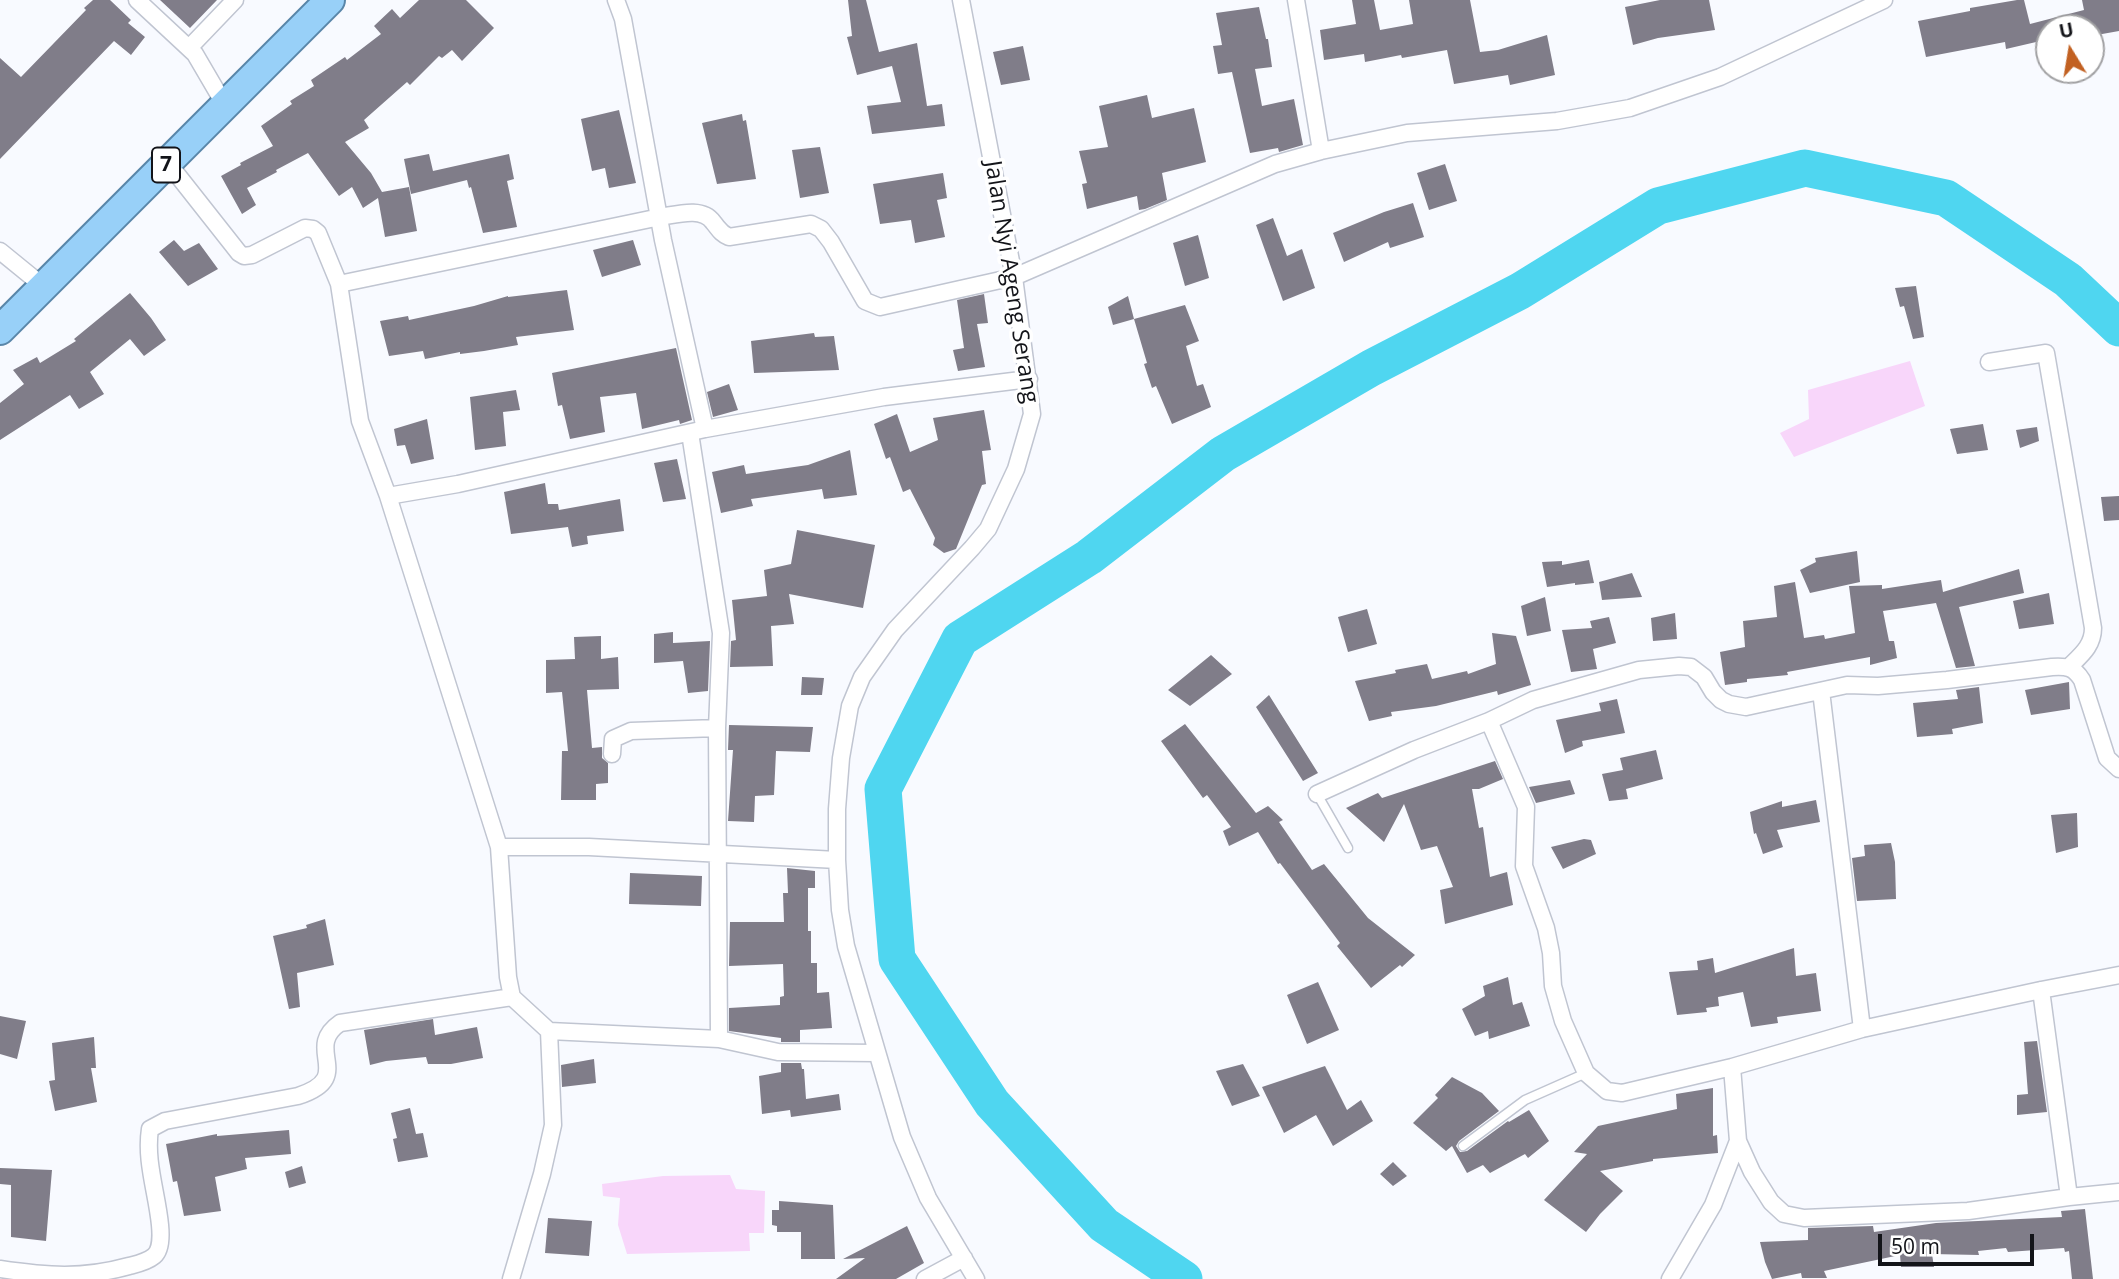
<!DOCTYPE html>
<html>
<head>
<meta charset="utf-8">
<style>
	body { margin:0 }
	#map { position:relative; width:2119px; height:1279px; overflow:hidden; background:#f8faff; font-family:"Open Sans",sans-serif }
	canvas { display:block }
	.north { position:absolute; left:2035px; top:14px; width:70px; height:70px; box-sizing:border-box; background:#fff; border:2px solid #a1a1a3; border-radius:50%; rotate:349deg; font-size:19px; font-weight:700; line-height:28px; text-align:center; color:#131419 }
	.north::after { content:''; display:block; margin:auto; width:24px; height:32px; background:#c26122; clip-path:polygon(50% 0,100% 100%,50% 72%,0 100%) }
	.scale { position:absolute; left:1878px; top:1234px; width:156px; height:32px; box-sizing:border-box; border:4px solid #131419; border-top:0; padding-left:9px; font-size:21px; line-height:24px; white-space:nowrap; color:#131419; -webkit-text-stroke:5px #fff; paint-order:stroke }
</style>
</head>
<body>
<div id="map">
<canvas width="2119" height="1279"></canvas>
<div class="north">U</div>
<div class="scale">50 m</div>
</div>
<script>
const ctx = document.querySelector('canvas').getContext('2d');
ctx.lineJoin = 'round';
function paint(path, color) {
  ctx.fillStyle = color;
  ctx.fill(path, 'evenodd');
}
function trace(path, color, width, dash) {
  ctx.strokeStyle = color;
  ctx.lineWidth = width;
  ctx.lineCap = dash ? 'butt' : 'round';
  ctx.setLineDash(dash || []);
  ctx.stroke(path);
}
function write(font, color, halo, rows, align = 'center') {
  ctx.font = font + ' "Open Sans",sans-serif';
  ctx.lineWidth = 7;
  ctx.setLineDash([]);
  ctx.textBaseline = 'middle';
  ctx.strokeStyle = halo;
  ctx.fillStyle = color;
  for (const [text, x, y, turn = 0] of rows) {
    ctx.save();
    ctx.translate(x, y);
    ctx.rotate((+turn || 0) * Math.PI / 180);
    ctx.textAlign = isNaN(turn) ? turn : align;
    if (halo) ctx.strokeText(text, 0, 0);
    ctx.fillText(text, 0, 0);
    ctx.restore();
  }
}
paint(new Path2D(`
	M1910 361 1925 406 1794 457 1780 433 1809 419 1808 390Z
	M730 1175 736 1189 765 1191 764 1233H749L750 1251 627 1254 618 1225 620 1198 603 1196 602 1184 663 1176Z`), '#f8d6fa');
trace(new Path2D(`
	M1184 1279 1104 1225 992 1103 897 959 883 789 960 639 1089 557 1223 454 1371 368 1520 291 1658 206 1805 168 1946 198 2068 280 2119 328`), '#4fd6f0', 37);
paint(new Path2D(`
	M93 0H110L131 20 128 23 145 37 131 55 114 41 0 159V58L21 77 86 10 84 8Z
	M160 0H217L190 28Z
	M419 0H466L494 28 462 61 452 50 442 58 439 56 410 85 407 82 364 120 369 128 345 142 371 173 382 192 409 187 417 231 385 237 378 198 363 208 352 187 339 196 308 153 276 170 277 172 247 188 256 205 242 214 221 176 241 165 240 163 273 146 261 126 292 104 290 101 314 86 311 80 345 57 347 60 381 34 374 26 392 9 400 18Z
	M848 0H866L879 52 917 43 927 106 942 104 945 126 872 134 867 106 901 102 892 66 857 75 847 37 852 36Z
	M1352 0H1374L1380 30 1413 24 1409 0H1470L1480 52 1498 50 1547 35 1555 75 1510 85 1508 75 1454 84 1447 50 1402 58 1401 55 1365 62 1364 54 1324 60 1320 30 1356 24Z
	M1660 0H1709L1715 30 1658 38 1633 45 1625 7Z
	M2017 0H2024L2030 24 2084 10 2082 0H2119V31L2091 36V28H2049V39L2006 49 2005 42 1926 57 1918 21 1970 11V8Z
	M1259 7 1266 39H1268L1272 67 1255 69 1262 106 1294 99 1303 145 1279 152 1278 148 1250 153 1232 72 1218 74 1213 46 1222 45 1216 13Z
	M1023 46 1030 80 1001 85 993 52Z
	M1147 95 1152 118 1194 108 1206 162 1162 173 1167 200 1145 209 1139 210 1137 196 1087 209 1082 184 1087 183 1079 151 1108 147 1099 106Z
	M619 110 636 183 609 188 605 168 592 171 581 119Z
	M742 114 743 121 746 120 756 179 717 184 702 123Z
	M820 147 829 193 800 198 792 150Z
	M429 154 433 171 509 154 514 179 507 181 517 227 483 233 471 187 469 188 467 180 411 194 404 159Z
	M1445 164 1457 201 1429 210 1417 173Z
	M943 173 947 198 937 200 945 237 915 243 911 220 880 224 873 184Z
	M1413 203 1424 237 1390 248 1388 242 1344 262 1333 233 1384 212Z
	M1273 218 1287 256 1302 249 1315 288 1283 301 1256 225Z
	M1198 235 1209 278 1185 286 1173 243Z
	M174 240 184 251 199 243 218 269 188 286 159 252Z
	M633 240 641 265 602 277 593 250Z
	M1916 286 1924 337 1913 339 1904 306 1900 307 1895 288Z
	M567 290 574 330 516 337 518 345 484 351 460 354V352L425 359 423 351 389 356 380 321 408 316 409 320 474 306 508 296V297Z
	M130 293 151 318 166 340 144 356 130 339 90 372 104 394 79 409 70 395 0 440V403L24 384 13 370 37 357 40 363 76 341 74 339Z
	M984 294 988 323 977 324 985 367 958 371 953 350 964 348 957 300Z
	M1128 296 1134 319 1113 325 1108 307Z
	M1185 305 1199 341 1186 346 1197 386 1203 384 1211 407 1172 424 1156 386 1152 388 1144 364 1147 363 1134 319Z
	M814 333 815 337 834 336 839 370 754 373 751 341Z
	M676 348 692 420 680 424 679 420 642 429 636 393 600 397 605 432 570 439 562 405 558 406 552 373Z
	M729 384 738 410 713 417 707 392Z
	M516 390 520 410 503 412 506 446 475 450 470 397Z
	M984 410 991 450 982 451 986 484 982 485 956 549 944 553 933 545 935 538 910 489 903 492 890 457 886 459 874 424 897 414 910 452 938 440 933 418Z
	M427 419 434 459 411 464 405 445 397 446 394 429Z
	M1983 424 1988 450 1957 454 1950 429Z
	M2037 427 2039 441 2020 448 2016 430Z
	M850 450 857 495 824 499 822 489 751 499 753 506 721 513 712 472 744 465 746 474 808 465Z
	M677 459 686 499 663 502 654 463Z
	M545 483 548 504H558L559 510 620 499 624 531 587 536 588 544 572 547 568 527 511 534 504 492Z
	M2119 496V520L2104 521 2101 497Z
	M797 530 875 545 863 608 789 594 794 624 771 626 773 666 730 667 731 641 736 640 732 600 767 596 764 570 791 564Z
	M1857 551 1860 582 1810 593 1800 570 1816 562 1815 558Z
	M1589 560 1594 583 1575 585V583L1547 587 1542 562 1562 561V565Z
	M2019 569 2024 593 1959 607 1975 666 1956 668 1936 603 1883 611 1889 641H1894L1897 658 1870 665V657L1787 672 1788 675 1747 679V682L1725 685 1720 652 1745 647 1743 621 1777 617 1774 586 1795 582 1804 638 1824 635 1825 639 1855 633 1849 586 1882 585V589L1941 580 1943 592Z
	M1632 573 1642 597 1602 600 1599 582Z
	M2049 593 2054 624 2019 629 2013 601Z
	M1545 597 1551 631 1527 636 1521 606Z
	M1367 609 1377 644 1348 652 1338 617Z
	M1675 613 1677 639 1653 641 1651 618Z
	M1609 617 1616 643 1593 649 1597 669 1571 672 1562 630 1592 628 1590 621Z
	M673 632V643L710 641 708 691 688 693 683 661 654 663V634Z
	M1492 633 1516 636 1531 685 1498 695 1497 691 1436 706 1391 712 1392 716 1369 721 1355 681 1396 673 1395 670 1427 664 1432 679 1467 671 1468 674 1496 664Z
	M601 636V659L618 657 619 689 587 690 592 748 602 747V758L608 763V783L596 784V800H561L562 751H568L562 692 546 693V660L575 659 574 637Z
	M1211 655 1232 674 1190 706 1168 690Z
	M802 677 824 678 822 695H801Z
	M2069 682 2070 709 2031 715 2025 690Z
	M1979 687 1983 723 1952 729 1953 734 1917 737 1913 703 1958 699 1956 690Z
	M1269 695 1318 773 1303 781 1256 707Z
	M1617 699 1625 733 1582 741 1583 746 1565 753 1556 720 1601 711 1599 703Z
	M1185 724 1256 813 1268 806 1283 820 1279 822 1312 870 1324 864 1368 918 1415 955 1402 967 1400 965 1371 988 1337 946 1340 943 1280 863 1278 864 1258 832 1229 846 1223 831 1231 827 1207 795 1203 798 1161 741Z
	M729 725 813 727 810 752 776 751 774 795 755 796 754 822 728 821 733 750H728Z
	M1656 750 1663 779 1626 789 1628 799 1609 801 1602 774 1623 770 1620 758Z
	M1495 761 1503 779 1479 789H1472L1479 828 1483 827 1490 877 1507 872 1513 905 1445 924 1440 890 1453 887 1437 846 1421 850 1404 804 1384 842 1346 808 1378 793 1382 798Z
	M1570 780 1575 794 1536 803 1529 787Z
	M1816 800 1820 822 1777 830 1783 847 1763 854 1756 833 1754 834 1750 812 1782 801V807Z
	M2077 813 2078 847 2056 853 2051 815Z
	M1584 839 1591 840 1596 854 1563 869 1551 847Z
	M1891 843 1895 862 1896 899 1857 901 1852 858 1865 856 1864 845Z
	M787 868 815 871V888H808V931H811V963H817V993L829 992 832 1028 800 1030V1042H781V1038L729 1031V1008L780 1005V997L784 996 783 964 729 966 730 922H784L783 893H788Z
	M630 873 702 876 701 906 629 904Z
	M325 919 334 965 297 973 300 1007 289 1009 273 936 307 928 306 925Z
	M1794 948 1796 976 1816 973 1821 1011 1777 1017 1778 1023 1751 1027 1743 992 1718 997 1719 1006 1706 1008 1707 1012 1677 1015 1669 972 1698 970 1697 961 1713 958 1715 973Z
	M1508 977 1513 1005 1522 1002 1530 1026 1489 1039 1488 1031 1475 1036 1462 1009 1485 996 1483 986Z
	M1318 982 1339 1030 1307 1044 1287 995Z
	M0 1016 26 1021 17 1059 0 1054Z
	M433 1019 435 1035 477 1027 483 1058 451 1064H428L426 1057 386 1061 370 1065 364 1030Z
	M94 1037 96 1068H91L97 1102 55 1111 49 1081 55 1080 52 1043Z
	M2037 1041 2047 1112 2017 1115V1095L2028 1094 2024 1042Z
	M594 1059 596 1083 562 1087 561 1065Z
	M781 1063H801L802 1069H804L806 1099 839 1094 841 1110 791 1117 790 1110 762 1114 759 1076 781 1072Z
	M1243 1064 1260 1096 1232 1106 1216 1071Z
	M1325 1066 1347 1110 1361 1100 1373 1121 1333 1146 1316 1115 1284 1133 1262 1087Z
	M1452 1077 1482 1093 1499 1111 1459 1141 1456 1146 1460 1152 1467 1151 1508 1121 1509 1122 1529 1110 1549 1141 1528 1158 1525 1154 1490 1173 1483 1165 1467 1173 1452 1146 1446 1151 1413 1123 1438 1098 1435 1095Z
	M1713 1088V1136L1717 1135 1718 1153 1653 1159V1161L1600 1171 1623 1191 1600 1214 1586 1232 1544 1200 1587 1154 1574 1152 1598 1126 1677 1109 1676 1094Z
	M410 1108 416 1134 423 1133 428 1157 398 1162 393 1139 397 1138 391 1113Z
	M289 1130 291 1154 245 1158 247 1169 215 1177 221 1211 184 1216 177 1181 173 1182 166 1144 217 1134V1136Z
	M1393 1162 1407 1176 1393 1186 1380 1174Z
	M302 1166 306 1183 289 1188 285 1172Z
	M0 1168 52 1170 46 1241 11 1237V1185L0 1184Z
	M779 1201 833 1205 835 1259H801V1232H777V1226L772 1225V1210H779Z
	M2085 1209 2093 1279H2072L2069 1251 2065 1252 2064 1248 2008 1252 2006 1248 1978 1251 1979 1255 1932 1254 1934 1267H1901L1900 1255 1824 1271 1827 1278H1802L1801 1273 1772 1279 1765 1262 1760 1242 1808 1240V1228L1873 1226 1874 1232 1936 1223 2062 1217 2061 1211Z
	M548 1218 592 1221 589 1256 545 1253Z
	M907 1226 924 1263 896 1279H836L865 1258 843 1259Z`), '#807d89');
const service = new Path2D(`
	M1317 794 1348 848
	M1463 1146 1525 1100 1586 1073`);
const minor = new Path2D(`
	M137 0 195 54 226 107
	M616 0 623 19 663 240 705 429
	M961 0 1014 277 1032 414 1016 469 988 529 972 548 895 630 862 677 850 706 841 758 837 809V860L840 910 846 946 902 1137 928 1198 976 1279
	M1296 0 1321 151
	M189 48 235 0
	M168 163 239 253 244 256 252 255 305 228 313 229 318 233 339 284 360 421 388 496 458 484 705 429 884 397 1029 379
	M0 251 43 286
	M339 284 660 217C675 215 702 206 713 222 719 229 720 233 729 237L811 224 821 229 831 242 865 301 880 307 1014 277 1275 164 1321 151 1407 133 1557 121 1630 108 1720 77 1884 0
	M1989 362 2046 353 2093 628C2093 646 2081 655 2069 667
	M690 433 721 633 717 728 719 1039 778 1052 876 1053
	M388 496 499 847
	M1821 691 1862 1029
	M1489 721 1526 807 1524 866 1546 928 1551 953 1553 986 1563 1021 1586 1073 1607 1091 1622 1093 1732 1067 1862 1029 2041 990 2119 975
	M612 754 613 739 631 731 717 728
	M1317 794 1414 750 1489 721 1533 700 1639 670 1679 666 1691 667 1704 677 1713 692 1721 700 1729 704 1746 707 1847 685 1878 686 1947 680 2052 667C2067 666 2074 667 2082 680L2107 758 2119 769
	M719 1039 549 1031 512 997 508 977 499 847H589L837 860
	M1732 1067 1738 1141 1752 1172 1771 1202 1784 1214 1804 1218 1968 1211 2069 1197 2041 990
	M2069 1197 2119 1192
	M0 1269C47 1276 82 1279 129 1266 137 1264 147 1262 154 1256 161 1250 161 1235 160 1225 157 1193 145 1161 150 1129L165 1121 298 1096C357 1077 302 1049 340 1023L512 997
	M511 1279 542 1174 553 1125 549 1031
	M925 1279 964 1258
	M1670 1279 1713 1205 1738 1141`);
const trunk = new Path2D(`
	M0 330 330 0`);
trace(service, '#c0c5d1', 11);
trace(minor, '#c0c5d1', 19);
trace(trunk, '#5986a9', 32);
trace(service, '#fff', 8);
trace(minor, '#fff', 16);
trace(trunk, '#98d0f8', 28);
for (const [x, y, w] of [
	[166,165,28]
]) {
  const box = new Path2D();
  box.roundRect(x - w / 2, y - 17.5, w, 35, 5);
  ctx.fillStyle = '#fff';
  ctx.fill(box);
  trace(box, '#131419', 2);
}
write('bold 21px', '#131419', null, [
	["7",166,165]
]);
write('23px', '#131419', '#fff', [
	["Jalan Nyi Ageng Serang",1011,282,81]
]);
</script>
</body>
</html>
